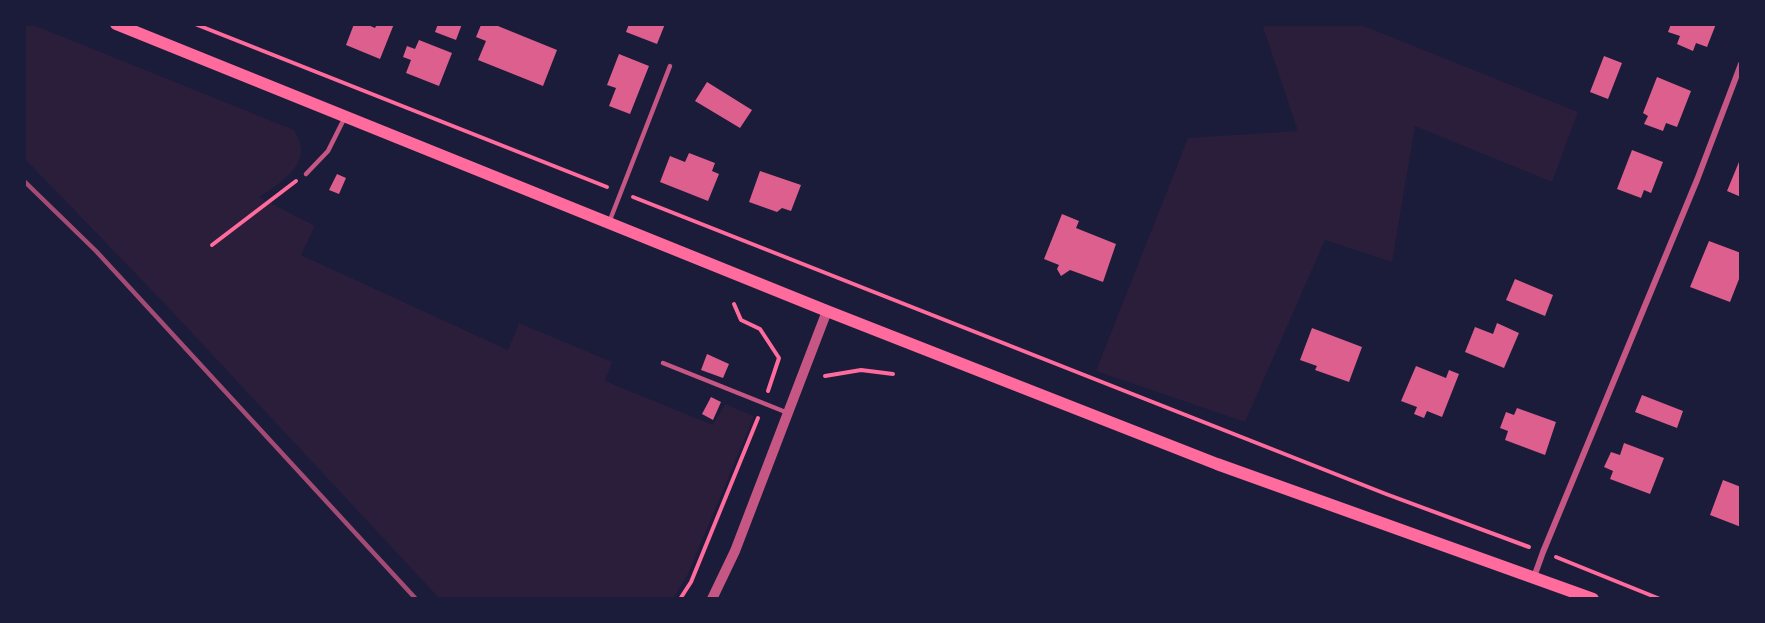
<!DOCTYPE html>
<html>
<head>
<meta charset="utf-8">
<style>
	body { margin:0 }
	#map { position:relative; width:1765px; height:623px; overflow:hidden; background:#1b1b3a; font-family:Jost,sans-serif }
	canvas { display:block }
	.frame { position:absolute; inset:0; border:26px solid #1b1b3a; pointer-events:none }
</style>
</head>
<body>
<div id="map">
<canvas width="1765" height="623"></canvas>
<div class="frame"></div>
</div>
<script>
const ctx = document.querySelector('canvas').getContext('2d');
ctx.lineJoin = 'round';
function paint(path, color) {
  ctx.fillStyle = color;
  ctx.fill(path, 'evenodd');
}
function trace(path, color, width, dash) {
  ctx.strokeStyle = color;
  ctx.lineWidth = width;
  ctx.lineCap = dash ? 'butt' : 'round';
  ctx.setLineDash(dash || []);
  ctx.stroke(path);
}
paint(new Path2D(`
	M24 24H31L294 130C296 134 299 139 300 143 307 168 276 186 259 197L315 226 301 255 508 350 519 323 612 362 605 381 713 425 725 404 754 416 688 574 673 599H440L166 305 24 158Z
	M1262 24H1359L1578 112 1552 182 1415 126 1392 262 1325 240 1245 422 1096 371 1188 138 1298 131Z`), '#2a1e3b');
paint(new Path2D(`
	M354 24H366L375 28 377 24H394L380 59 346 45Z
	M438 24H462L456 40 435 32Z
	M493 24 557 50 543 86 478 60 486 41 476 37 481 25Z
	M629 24H665L657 44 626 32Z
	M1671 24H1716L1707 47 1696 43 1693 51 1677 44 1680 36 1668 32Z
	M419 40 452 53 439 86 406 73 411 60 403 57 407 46 415 49Z
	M619 54 649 66 630 114 609 106 616 88 607 85Z
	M1604 56 1622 63 1608 99 1590 92Z
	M1657 77 1691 91 1677 127 1666 123 1663 131 1644 124 1648 116 1643 113Z
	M707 82 752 110 740 128 695 101Z
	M1632 150 1663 162 1651 193 1644 190 1641 198 1617 189Z
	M689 153 715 163 712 171 719 174 708 201 660 182 670 156 685 162Z
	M1741 157V197L1727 191Z
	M760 171 801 185 791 211 782 208 777 212 749 202Z
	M337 174 346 178 339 194 329 190Z
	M1062 214 1079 221 1076 228 1116 244 1103 282 1070 270 1061 276 1057 269 1059 265 1044 259Z
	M1709 241 1741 253V274L1730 302 1690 287Z
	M1515 279 1553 295 1545 316 1506 300Z
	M1497 323 1519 333 1504 368 1465 352 1475 327 1493 334Z
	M1312 328 1362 347 1349 382 1315 370 1317 366 1300 360Z
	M707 354 729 364 723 378 701 370Z
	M1416 366 1446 378 1449 370 1459 374 1442 417 1427 411 1424 418 1414 414 1417 407 1401 401Z
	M1642 395 1683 411 1677 428 1635 412Z
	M711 397 721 402 713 420 702 414Z
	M1517 408 1556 422 1545 455 1505 440 1508 431 1500 428 1506 412 1514 415Z
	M1624 443 1664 458 1650 494 1610 479 1613 471 1604 467 1611 452 1620 455Z
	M1723 480 1741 487V527L1710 515Z`), '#dd5f8e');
trace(new Path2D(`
	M195 24 607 187
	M633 197 1386 494 1529 547
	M212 245 296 181
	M734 304 741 320 760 329 779 358 768 391
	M825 376 861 370 893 374
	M1556 557 1660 599
	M680 599 691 582 758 418`), '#ff6b9d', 4);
trace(new Path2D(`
	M306 174 328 151 345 117
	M610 220 670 66
	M663 363 788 413`), '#c65784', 4.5);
trace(new Path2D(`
	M1534 577 1543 552 1697 180 1741 64`), '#c65784', 6);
trace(new Path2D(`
	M712 599 735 551 827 311`), '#c65784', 10);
trace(new Path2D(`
	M116 24 827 311 1217 464 1593 599`), '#ff6b9d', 12);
trace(new Path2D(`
	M24 181 96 251 416 599`), '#a44b75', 4.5);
</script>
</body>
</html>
